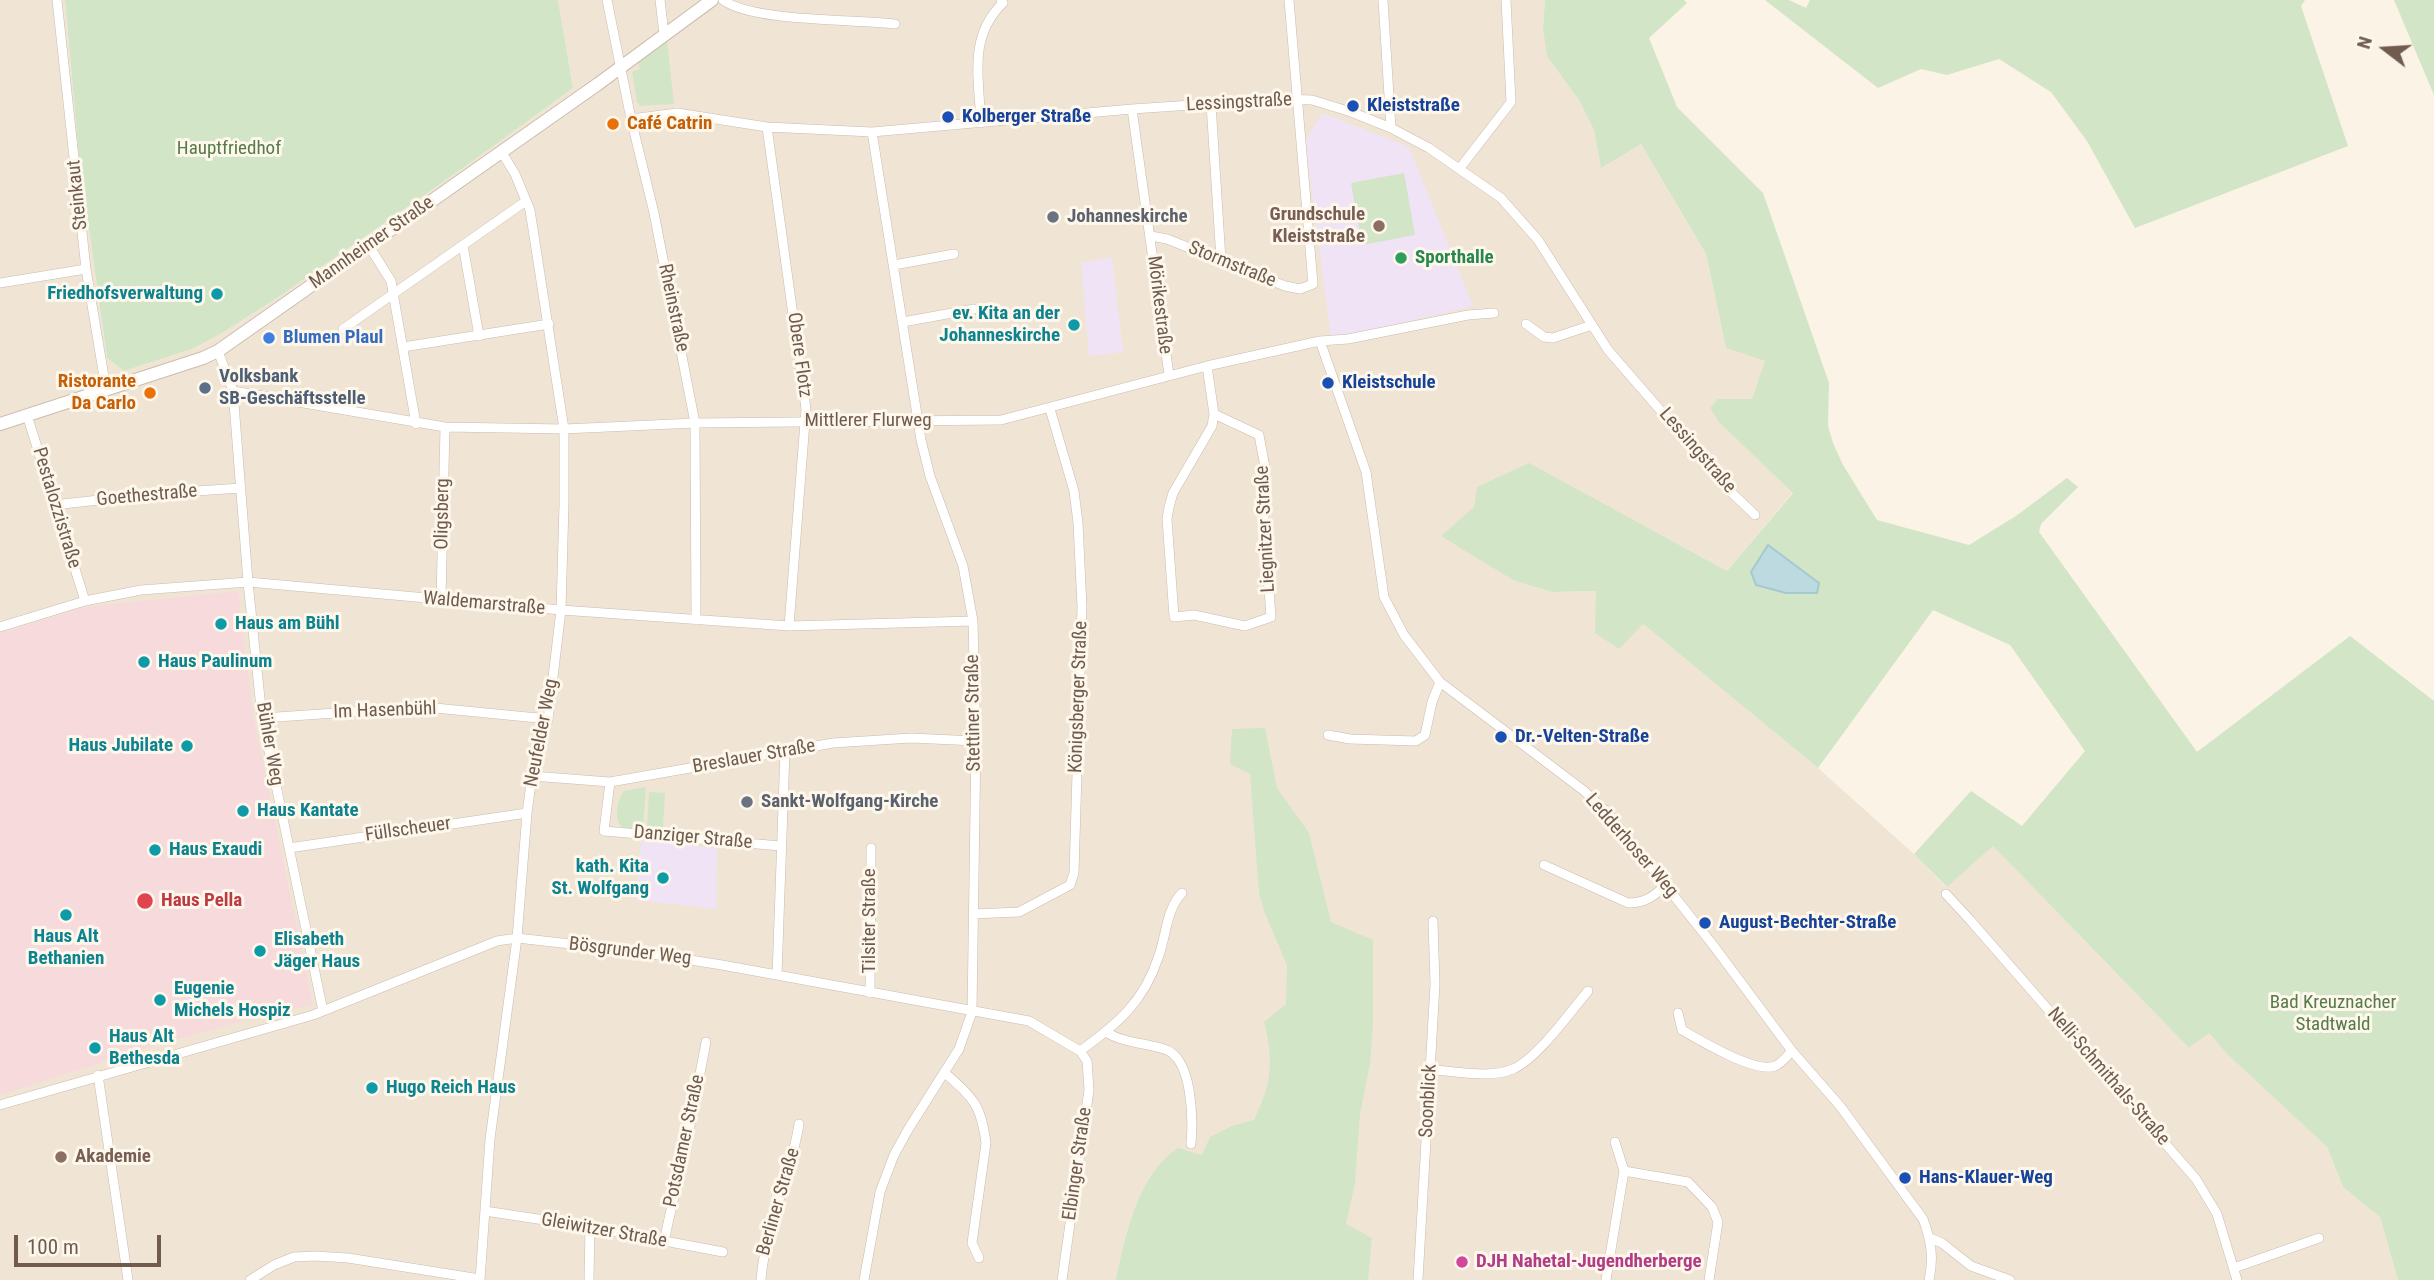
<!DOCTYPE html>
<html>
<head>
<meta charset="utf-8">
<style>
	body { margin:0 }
	#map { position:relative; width:2434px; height:1280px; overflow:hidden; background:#faf3e6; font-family:"Roboto Condensed",sans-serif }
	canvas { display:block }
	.north { position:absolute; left:2350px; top:14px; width:70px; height:70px; -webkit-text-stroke:5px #fdf7ec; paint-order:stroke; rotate:287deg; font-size:19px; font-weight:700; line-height:28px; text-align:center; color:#705b4e }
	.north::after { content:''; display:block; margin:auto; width:24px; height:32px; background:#705b4e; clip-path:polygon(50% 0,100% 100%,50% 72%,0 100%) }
	.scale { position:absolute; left:14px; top:1235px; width:147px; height:32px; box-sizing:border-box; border:4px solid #705b4e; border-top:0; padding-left:9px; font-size:21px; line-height:24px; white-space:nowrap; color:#705b4e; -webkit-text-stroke:5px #fdf7ec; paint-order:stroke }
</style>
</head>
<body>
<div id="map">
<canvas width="2434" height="1280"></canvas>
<div class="north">N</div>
<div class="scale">100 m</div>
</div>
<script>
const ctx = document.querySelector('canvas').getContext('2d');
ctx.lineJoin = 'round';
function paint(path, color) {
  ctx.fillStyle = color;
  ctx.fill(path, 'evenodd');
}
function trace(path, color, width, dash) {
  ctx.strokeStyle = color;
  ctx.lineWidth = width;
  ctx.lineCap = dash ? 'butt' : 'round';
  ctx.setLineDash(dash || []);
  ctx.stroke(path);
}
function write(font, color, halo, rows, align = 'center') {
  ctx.font = font + ' "Roboto Condensed",sans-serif';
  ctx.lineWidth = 6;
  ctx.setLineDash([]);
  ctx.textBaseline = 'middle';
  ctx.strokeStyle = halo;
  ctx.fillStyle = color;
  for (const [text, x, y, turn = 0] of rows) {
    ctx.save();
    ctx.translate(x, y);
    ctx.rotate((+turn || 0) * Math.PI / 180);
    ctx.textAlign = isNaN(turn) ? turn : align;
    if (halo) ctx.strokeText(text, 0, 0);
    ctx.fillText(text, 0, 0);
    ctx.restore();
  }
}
paint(new Path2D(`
	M0 0H65L79 157 107 358 124 371 192 349 222 333 277 298 463 168 573 88 558 0H1545L1543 28 1594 130 1601 167 1641 144 1706 254 1726 348 1766 361 1752 399H1718L1720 422 1793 492 1727 571 1529 464 1441 536 1552 592 1596 591 1643 624 1818 768 1914 854 1946 887 1993 846 2189 1048 2208 1032 2227 1054 2327 1147 2343 1187 2380 1217 2398 1280H0Z`), '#f0e5d5');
paint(new Path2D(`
	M1322 113 1409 147 1473 306 1350 335 1331 337 1305 141Z
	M1112 257 1123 352 1089 356 1081 263Z
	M641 841 717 848 716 909 636 900Z`), '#f0e3f6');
paint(new Path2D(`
	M238 591 253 714 313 1005 256 1017 146 1048 0 1095V629L9 626 11 630 85 607Z`), '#f6dadc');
paint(new Path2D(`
	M65 0H558L573 88 463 168 277 298 222 333 192 349 124 371 107 358 79 157Z
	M1545 0H1684L1687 3 1649 38 1677 107 1763 193 1829 383 1828 426 1833 443 1843 465 1877 520 1969 545 2016 516 2067 478 2078 487 2041 524 2039 532 2197 752 2350 636 2434 701V1280H2398L2380 1217 2343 1187 2327 1147 2227 1054 2209 1033 2189 1048 1993 846 1947 887 1914 854 1971 791 2022 826 2085 751 2010 645 1933 610 1818 768 1643 624 1619 649 1595 633 1596 591 1552 592 1513 580 1441 536 1474 507 1477 487 1529 463 1727 571 1793 493 1719 422 1710 408 1718 399H1752L1765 361 1726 348 1706 254 1641 144 1601 168 1594 130 1579 100 1547 56 1543 28Z
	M1765 0H1789L1806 8 1810 0H2305L2301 6 2348 146 2135 228 2087 141 2051 92 1999 59 1947 75 1921 69 1878 88Z
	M2394 0H2434V95Z
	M667 41 674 104 640 106 637 102 632 72 640 69 638 62Z
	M1404 173 1415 235 1362 245 1351 183Z
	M1265 728 1277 788 1309 833 1331 922 1373 940V1023L1370 1064 1360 1114 1355 1183 1346 1224 1372 1238 1368 1280H1116C1125 1236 1138 1174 1178 1148L1202 1155 1210 1137 1232 1126 1254 1120C1272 1083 1274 1062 1264 1022L1286 1004 1287 965 1264 911 1259 893 1250 774 1230 764 1232 729Z
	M646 787 643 830C638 830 630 830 625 829 612 823 617 799 624 791Z
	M649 792 665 793 663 827H647Z`), '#d2e5c6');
const water = new Path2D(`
	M1768 545 1819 583 1817 593H1786L1756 585 1751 572Z`);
paint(water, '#bddae1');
trace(water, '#a4c9d1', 2);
const street = new Path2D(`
	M57 0 86 269 106 389
	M607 0 631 119 654 213 695 423 696 620
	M660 0 664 34
	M723 0C752 22 855 19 895 24
	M1383 0 1391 128
	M1211 104 1221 260
	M1132 109 1169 375
	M631 119 677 113 767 127 872 132 1132 109 1283 99 1312 100 1351 112 1391 128 1429 148 1501 198 1538 240 1608 350 1733 494 1755 515
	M981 123C979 79 968 36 1003 3L1001 0
	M767 127 806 409 789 626
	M1460 168 1511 102 1506 0
	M1151 236 1167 239 1285 286 1300 289 1313 284 1289 0
	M463 245 479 336
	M369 246 391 281 416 424
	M894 265 954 254
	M0 283 86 269
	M903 322 974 309
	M1526 324 1544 337 1553 338 1592 325
	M343 329 526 201
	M1320 341 1366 472 1384 597 1404 635 1440 682 1583 790 1608 813 1713 945 1792 1051 1840 1106 1923 1219C1931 1240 1934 1258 1929 1280
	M403 347 549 324
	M218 351 233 391 248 582 262 718 323 1011
	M1207 366 1214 414 1212 426 1173 493 1169 507 1167 519 1174 617 1194 615 1245 626 1271 617 1264 519 1265 467 1259 435 1214 414
	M233 391 445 427 564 429 695 423 1001 420 1207 366 1320 341 1348 339 1468 315 1494 313
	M27 415 85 601
	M54 505 152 494 241 488
	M441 600 445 427
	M0 627 85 601 141 590 248 582 561 610 789 626 973 621
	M262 718 425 707 548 719
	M1328 735 1350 739 1416 741 1425 735 1432 702 1440 682
	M532 776 610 782 833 743 911 738 976 741
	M610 782 604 831 781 846
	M289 848 527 813
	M1544 865 1628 903C1645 903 1653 897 1666 885
	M1946 894 1970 920 2196 1179 2217 1214 2237 1280
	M973 914 1019 912 1070 885 1074 873 1082 607 1078 523 1074 491 1050 409
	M777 975 785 751
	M870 993 871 848
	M1678 1013 1682 1030C1699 1040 1756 1074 1775 1066 1781 1064 1787 1056 1792 1051
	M1106 1032C1123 1043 1146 1043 1164 1049 1193 1057 1193 1120 1191 1144
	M1080 1051C1116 1025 1144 1002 1158 958 1166 938 1166 909 1182 893
	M1432 1070C1456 1071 1490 1079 1513 1069 1537 1059 1571 1011 1588 991
	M945 1073C973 1098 981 1104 986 1143L972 1243 979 1258
	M98 1075 128 1280
	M0 1105 313 1015 497 941 517 938 633 951 722 965 1029 1021 1080 1051 1087 1061 1089 1090 1062 1280
	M1624 1171 1688 1182 1712 1207 1718 1222 1709 1280
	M485 1211 590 1227 723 1252
	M1930 1238 1942 1243 1971 1266 2010 1280
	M664 1241 691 1121 706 1042
	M2234 1268 2319 1238
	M250 1280 274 1265 294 1257 315 1256 348 1258 480 1279
	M480 1280 490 1139 517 938 527 813 532 776 548 719 561 610 564 504V429L530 210 515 174 501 151
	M589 1280 590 1227
	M761 1280C765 1227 791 1176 799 1124
	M864 1280 880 1192 894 1155 909 1128 959 1049 972 1012 976 741 973 621 963 566 930 476 921 440 872 132
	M1418 1280 1435 984 1433 921
	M1606 1280 1624 1171 1615 1142`);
const secondary = new Path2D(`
	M0 424 203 358 218 351 598 84 712 0`);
trace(street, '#cabbad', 10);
trace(secondary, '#ccbcac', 14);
trace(street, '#fff', 9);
trace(secondary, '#fff', 12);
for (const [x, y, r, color] of [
	[1353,106,7,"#1a4fb4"],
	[948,117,7,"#1a4fb4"],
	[613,124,7,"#e8710a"],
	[1053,217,7,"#6b7280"],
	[1379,226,7,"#8d6e63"],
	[1401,258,7,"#2e9e5b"],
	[217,294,7,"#0f9aa8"],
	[1074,325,7,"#0f9aa8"],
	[269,338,7,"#3f7fe0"],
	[1328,383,7,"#1a4fb4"],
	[205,388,7,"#5c6f8a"],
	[150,393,7,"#e8710a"],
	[221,624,7,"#0f9aa8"],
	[144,662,7,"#0f9aa8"],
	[1501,737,7,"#1a4fb4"],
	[187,746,7,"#0f9aa8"],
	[747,802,7,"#6b7280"],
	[243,811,7,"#0f9aa8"],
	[155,850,7,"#0f9aa8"],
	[663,878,7,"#0f9aa8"],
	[145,901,9,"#e0444e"],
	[66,915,7,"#0f9aa8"],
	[1705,923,7,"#1a4fb4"],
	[260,951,7,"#0f9aa8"],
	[160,1000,7,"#0f9aa8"],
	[95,1048,7,"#0f9aa8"],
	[372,1088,7,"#0f9aa8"],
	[61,1157,7,"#8d6e63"],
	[1905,1178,7,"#1a4fb4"],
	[1462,1262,7,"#d1479c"]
]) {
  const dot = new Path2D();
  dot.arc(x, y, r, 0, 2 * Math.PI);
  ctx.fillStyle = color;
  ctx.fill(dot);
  trace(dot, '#fdf7ec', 2.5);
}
write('19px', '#705b4e', '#fdf7ec', [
	["Lessingstraße",1239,103,-3],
	["Steinkaut",78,195,-96],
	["Mannheimer Straße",372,243,-35],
	["Stormstraße",1232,265,22],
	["Mörikestraße",1159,305,83],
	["Rheinstraße",673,308,78],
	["Obere Flotz",799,355,82],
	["Mittlerer Flurweg",868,421],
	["Lessingstraße",1697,451,49],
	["Goethestraße",147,496,-5],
	["Pestalozzistraße",56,508,73],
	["Oligsberg",443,514,-89],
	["Liegnitzer Straße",1266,529,-93],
	["Waldemarstraße",484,604,5],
	["Königsberger Straße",1079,697,-88],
	["Im Hasenbühl",385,711,-2],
	["Stettiner Straße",974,713,-91],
	["Neufelder Weg",542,733,-79],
	["Bühler Weg",269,744,80],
	["Breslauer Straße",754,757,-10],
	["Füllscheuer",408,830,-8],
	["Danziger Straße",693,838,5],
	["Ledderhoser Weg",1631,846,49],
	["Tilsiter Straße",870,921,-90],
	["Bösgrunder Weg",630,952,7],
	["Nelli-Schmithals-Straße",2108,1077,49],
	["Soonblick",1429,1101,-87],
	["Potsdamer Straße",685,1141,-78],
	["Elbinger Straße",1078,1164,-82],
	["Berliner Straße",779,1202,-74],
	["Gleiwitzer Straße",604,1231,10]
]);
write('bold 19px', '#164399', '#fdf7ec', [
	["Kleiststraße",1367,106],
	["Kolberger Straße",962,117],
	["Kleistschule",1342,383],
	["Dr.-Velten-Straße",1515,737],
	["August-Bechter-Straße",1719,923],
	["Hans-Klauer-Weg",1919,1178]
], 'left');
write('bold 19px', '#c56008', '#fdf7ec', [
	["Café Catrin",627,124],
	["Ristorante",136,382,"right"],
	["Da Carlo",136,404,"right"]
], 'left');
write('19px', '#567a4a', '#fdf7ec', [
	["Hauptfriedhof",229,149],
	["Bad Kreuznacher",2333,1003],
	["Stadtwald",2333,1025]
]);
write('bold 19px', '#785e54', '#fdf7ec', [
	["Grundschule",1365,215],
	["Kleiststraße",1365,237],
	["Akademie",75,1157,"left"]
], 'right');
write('bold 19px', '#5b616d', '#fdf7ec', [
	["Johanneskirche",1067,217],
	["Sankt-Wolfgang-Kirche",761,802]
], 'left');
write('bold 19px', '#27864d', '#fdf7ec', [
	["Sporthalle",1415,258]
], 'left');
write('bold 19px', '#0d838f', '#fdf7ec', [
	["Friedhofsverwaltung",203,294,"right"],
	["ev. Kita an der",1060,314,"right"],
	["Johanneskirche",1060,336,"right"],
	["Haus am Bühl",235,624],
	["Haus Paulinum",158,662],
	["Haus Jubilate",173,746,"right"],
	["Haus Kantate",257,811],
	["Haus Exaudi",169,850],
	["kath. Kita",649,867,"right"],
	["St. Wolfgang",649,889,"right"],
	["Haus Alt",66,937,"center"],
	["Bethanien",66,959,"center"],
	["Elisabeth",274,940],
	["Jäger Haus",274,962],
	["Eugenie",174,989],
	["Michels Hospiz",174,1011],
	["Haus Alt",109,1037],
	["Bethesda",109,1059],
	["Hugo Reich Haus",386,1088]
], 'left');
write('bold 19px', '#366cbe', '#fdf7ec', [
	["Blumen Plaul",283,338]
], 'left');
write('bold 19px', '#4e5e75', '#fdf7ec', [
	["Volksbank",219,377],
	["SB-Geschäftsstelle",219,399]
], 'left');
write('bold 19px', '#be3a42', '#fdf7ec', [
	["Haus Pella",161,901]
], 'left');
write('bold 19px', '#b23c85', '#fdf7ec', [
	["DJH Nahetal-Jugendherberge",1476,1262]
], 'left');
</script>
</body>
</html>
